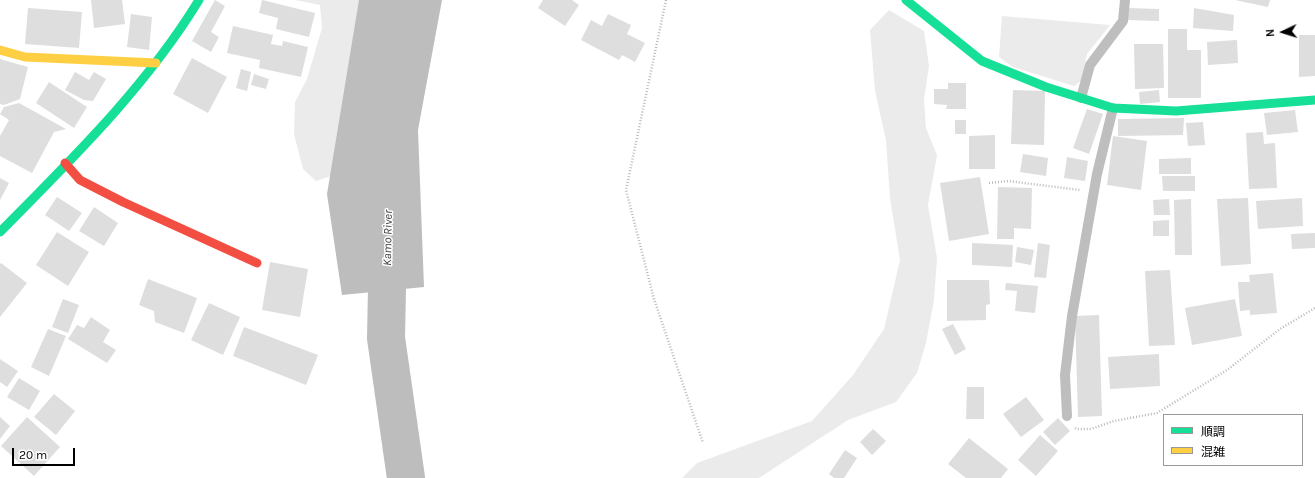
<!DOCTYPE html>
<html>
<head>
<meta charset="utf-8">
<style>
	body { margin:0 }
	#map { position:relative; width:1315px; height:478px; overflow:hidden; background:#fff; font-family:Karla,"Noto Sans JP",sans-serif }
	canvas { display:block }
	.legend { position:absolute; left:1163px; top:414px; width:140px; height:52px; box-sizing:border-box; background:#fff; border:1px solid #999; margin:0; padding:5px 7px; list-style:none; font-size:12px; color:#000 }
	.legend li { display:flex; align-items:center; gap:8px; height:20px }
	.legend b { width:20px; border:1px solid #999 }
	.north { position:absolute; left:1263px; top:12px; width:40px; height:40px; -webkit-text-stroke:3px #fff; paint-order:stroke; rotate:266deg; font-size:11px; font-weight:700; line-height:16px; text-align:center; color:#000 }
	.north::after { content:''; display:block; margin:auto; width:14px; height:18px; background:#000; clip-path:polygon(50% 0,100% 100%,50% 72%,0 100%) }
	.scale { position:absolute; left:12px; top:448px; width:63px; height:18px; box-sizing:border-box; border:2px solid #000; border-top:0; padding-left:5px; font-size:12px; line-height:14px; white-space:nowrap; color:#000; -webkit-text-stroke:3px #fff; paint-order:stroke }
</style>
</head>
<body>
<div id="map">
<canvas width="1315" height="478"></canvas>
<ul class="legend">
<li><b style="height:5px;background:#16e098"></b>順調</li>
<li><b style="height:5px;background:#ffcf43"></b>混雑</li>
</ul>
<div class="north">N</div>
<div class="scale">20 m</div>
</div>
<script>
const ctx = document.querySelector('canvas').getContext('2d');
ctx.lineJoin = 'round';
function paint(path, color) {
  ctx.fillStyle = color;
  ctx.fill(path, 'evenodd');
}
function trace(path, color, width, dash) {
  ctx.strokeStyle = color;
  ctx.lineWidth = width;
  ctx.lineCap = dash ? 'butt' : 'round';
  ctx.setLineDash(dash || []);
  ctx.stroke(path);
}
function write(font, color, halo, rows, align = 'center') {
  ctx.font = font + ' Karla,sans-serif';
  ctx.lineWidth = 3;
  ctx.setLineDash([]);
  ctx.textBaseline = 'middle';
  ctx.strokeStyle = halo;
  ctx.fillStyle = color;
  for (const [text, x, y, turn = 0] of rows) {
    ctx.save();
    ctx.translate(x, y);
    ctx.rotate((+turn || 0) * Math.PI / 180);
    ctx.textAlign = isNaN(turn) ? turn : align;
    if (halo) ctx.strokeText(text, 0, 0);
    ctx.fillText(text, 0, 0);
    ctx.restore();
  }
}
paint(new Path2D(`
	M295 0H376L361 166 316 181 303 169 294 134 295 102 307 79 322 28 320 5Z
	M889 10 924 31 929 66 924 100 926 128 937 155 928 205 937 258 934 300 926 343 917 373 896 402 848 420 759 478H682L697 463 812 421 853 375 884 329 900 260 890 198 886 140 875 91 870 30Z
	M1002 16 1110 25 1087 54 1081 81 1074 86 1013 67 999 57Z`), '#ebebeb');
paint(new Path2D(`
	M359 0H442L418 130 424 287 342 295 327 194Z`), '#bdbdbd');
trace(new Path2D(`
	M388 238 386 338 406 478`), '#bdbdbd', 38);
paint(new Path2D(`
	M91 0H122L125 24 94 28Z
	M215 0 225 6 211 32 219 37 211 52 192 41Z
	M262 0 315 13 309 37 276 29 278 18 259 13Z
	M543 0H572L579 5 565 26 538 8Z
	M1235 0H1270L1268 7Z
	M28 8 82 12 79 48 25 44Z
	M1128 8 1159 9V21L1127 20Z
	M1194 8 1234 15 1233 31 1193 28Z
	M131 14 152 17 149 50 127 47Z
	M608 14 631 25 627 34 645 43 635 62 622 55 619 60 581 40 591 20 602 26Z
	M233 26 273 35 271 44 282 46 283 41 308 47 301 77 259 68 260 60 227 53Z
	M1168 29H1187V50H1201V98H1168Z
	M1299 35H1315V76L1299 77Z
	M1237 40 1238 63 1208 65 1207 42Z
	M1134 44H1163L1164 88 1135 89Z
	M192 58 227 77 208 113 173 94Z
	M0 59 28 67 20 99 4 105 0 104Z
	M241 69 251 72 247 91 236 88Z
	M75 72 89 80 94 72 106 79 93 101 84 100 65 90Z
	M254 74 269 79 266 89 251 85Z
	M49 82 87 107 74 128 36 103Z
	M948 83H966V109H946L947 105 934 104V89H948Z
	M1013 90 1045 91 1044 145 1011 144Z
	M1159 90 1160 102 1140 104 1139 92Z
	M19 103 66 129 54 132 32 173 0 156V136L9 120 0 114 4 107Z
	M1087 109 1103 114 1089 154 1073 148Z
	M1295 110 1298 132 1267 135 1264 113Z
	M1184 118 1183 135 1118 136V119Z
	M955 120H966V134H955Z
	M1203 122 1205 145 1188 146 1186 123Z
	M1263 132 1264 144 1275 143 1277 188 1249 189 1246 133Z
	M995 135V169H969V136Z
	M1113 136 1147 141 1141 190 1107 185Z
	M1023 154 1048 158 1046 176 1020 172Z
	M1067 157 1088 161 1085 181 1064 178Z
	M1191 158V174H1159V159Z
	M1162 176H1195V191H1163Z
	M980 177 989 234 949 241 940 183Z
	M0 178 9 183 0 200Z
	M998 187 1032 188 1031 229 1014 228V239H997Z
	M57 197 82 213 69 231 45 215Z
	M1248 198 1251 264 1221 266 1217 199Z
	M1302 198 1303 226 1258 229 1256 201Z
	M1169 199 1170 215H1154L1153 200Z
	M1191 199 1192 255H1175L1174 200Z
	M94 207 118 223 104 246 79 231Z
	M1169 220V236H1153V221Z
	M57 232 89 252 68 286 36 265Z
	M1315 233V248L1292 249 1291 234Z
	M972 243 1013 245 1012 267 972 265Z
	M1038 243 1050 245 1046 278 1034 277Z
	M1017 247 1034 250 1031 265 1015 262Z
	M270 262 308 269 300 317 262 310Z
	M1 263 27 283 0 317V264Z
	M1170 270 1175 345 1149 346 1145 271Z
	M1273 273 1277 313 1250 315V310L1240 311 1238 282H1250L1249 275Z
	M148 279 197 298 184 333 155 322 154 311 139 305Z
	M947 280H989L990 304 986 305V320L947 321Z
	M1006 283 1038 286 1035 313 1015 311 1017 291 1005 290Z
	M63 299 79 305 68 333 52 327Z
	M1235 299 1242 336 1192 345 1185 308Z
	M209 303 240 317 223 355 191 340Z
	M1099 315 1102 416 1078 417 1075 316Z
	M91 317 110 330 103 342 116 350 107 363 68 339 77 325 84 328Z
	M953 324 966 349 955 355 942 329Z
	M244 327 318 355 306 385 233 356Z
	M48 329 66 336 49 376 31 367Z
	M1159 354 1160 386 1110 389 1108 357Z
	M0 359 18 371 7 387 0 382Z
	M19 378 40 391 29 410 7 397Z
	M967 387H984V419H966Z
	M54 394 75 411 56 435 34 417Z
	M1026 397 1044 420 1021 437 1003 414Z
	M0 417 10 426 0 439Z
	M27 417 60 447 34 476 1 446Z
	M1058 418 1070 431 1055 445 1043 432Z
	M873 429 886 441 872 455 860 442Z
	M1040 435 1058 451 1036 476 1018 460Z
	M969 438 1008 469 1001 478H966L948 464Z
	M845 450 857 458 844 478H834L829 474Z`), '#dedede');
trace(new Path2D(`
	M666 0 626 190 654 299 703 443
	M989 183 1008 181 1080 190
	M1075 428 1077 429H1091L1114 421 1157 413 1227 370 1280 329 1315 308`), '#b9b9b9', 2.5, [1, 2]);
trace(new Path2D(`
	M1081 98 1090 65 1123 21 1125 0
	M1067 416 1065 375 1072 316 1097 174 1113 108`), '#bebebe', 10);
trace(new Path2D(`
	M906 0 982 61 1046 87 1113 108 1176 111 1315 100
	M0 232C71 160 146 87 199 0`), '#16e098', 9);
trace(new Path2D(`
	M0 50 25 57 156 63`), '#ffcf43', 9);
trace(new Path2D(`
	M65 163 80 180 123 202 257 263`), '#f24e42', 9);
write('italic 12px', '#424242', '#fff', [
	["Kamo River",388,238,-89]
]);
</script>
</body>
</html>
